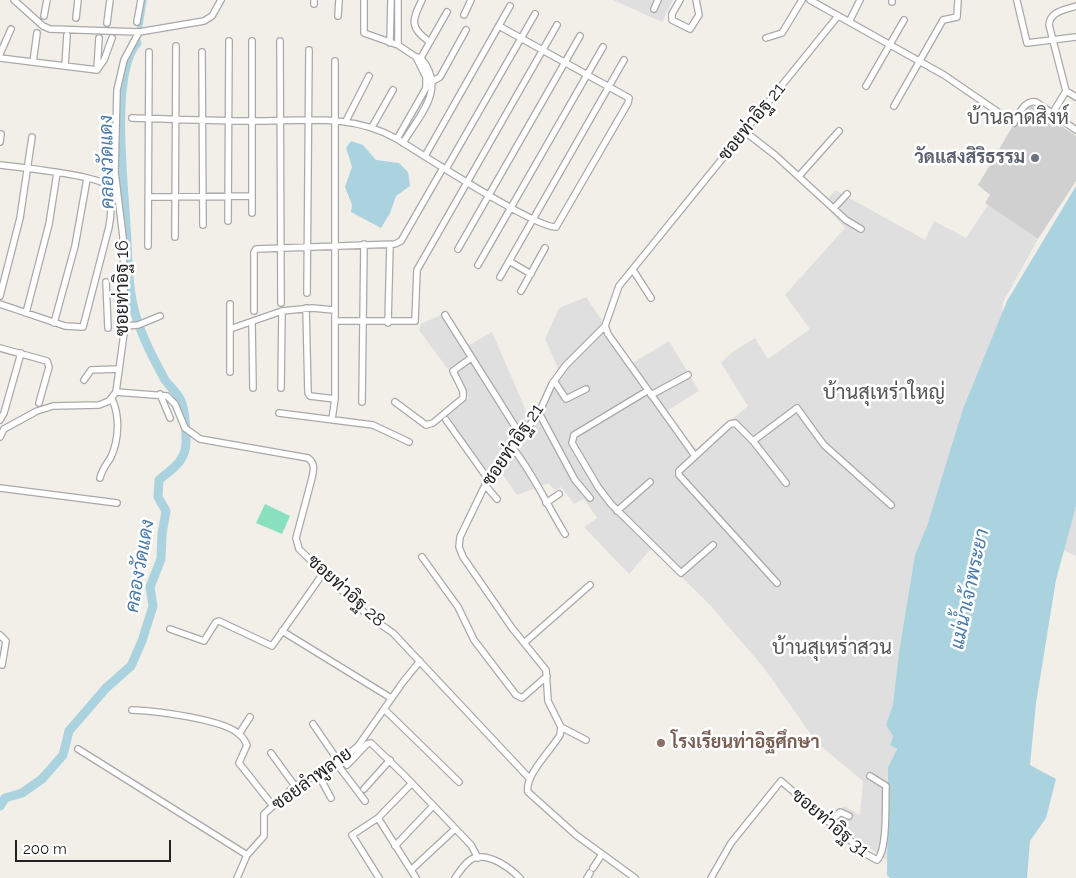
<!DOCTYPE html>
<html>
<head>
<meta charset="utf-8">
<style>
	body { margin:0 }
	#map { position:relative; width:1076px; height:878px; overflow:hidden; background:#f2efe9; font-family:Raleway,sans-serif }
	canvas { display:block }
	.scale { position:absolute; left:15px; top:840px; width:156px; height:22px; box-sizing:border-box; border:2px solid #222; border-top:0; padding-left:6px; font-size:15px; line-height:18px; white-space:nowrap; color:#222; -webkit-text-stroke:4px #fff; paint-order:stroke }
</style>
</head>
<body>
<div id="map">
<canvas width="1076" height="878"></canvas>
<div class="scale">200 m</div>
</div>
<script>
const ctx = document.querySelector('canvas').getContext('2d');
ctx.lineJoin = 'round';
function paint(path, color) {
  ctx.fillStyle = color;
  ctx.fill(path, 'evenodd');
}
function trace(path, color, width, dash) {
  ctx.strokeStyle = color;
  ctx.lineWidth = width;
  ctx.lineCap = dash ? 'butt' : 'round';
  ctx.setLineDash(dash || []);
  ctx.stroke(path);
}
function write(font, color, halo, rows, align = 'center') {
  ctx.font = font + ' Raleway,Sarabun,sans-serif';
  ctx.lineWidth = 5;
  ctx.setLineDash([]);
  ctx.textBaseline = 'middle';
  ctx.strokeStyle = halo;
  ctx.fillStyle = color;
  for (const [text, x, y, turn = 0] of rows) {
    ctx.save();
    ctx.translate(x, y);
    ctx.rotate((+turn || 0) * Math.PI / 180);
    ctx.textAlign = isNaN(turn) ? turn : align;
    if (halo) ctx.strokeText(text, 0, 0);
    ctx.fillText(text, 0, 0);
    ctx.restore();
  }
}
paint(new Path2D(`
	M613 0H673L662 22Z
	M835 190 925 240 934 221 966 238 988 205 1038 239 1003 302 1001 330 890 745 897 748 888 767 887 860 830 821 844 806 860 815 863 781 817 743 764 668 710 605 652 548 629 574 584 527 597 518 584 499 574 504 561 487 555 491 549 483 517 495 503 475 495 485 447 417 469 398 419 330 421 324 443 314 464 348 492 332 530 420 558 368 545 339 559 308 586 297 631 364 669 341 699 391 665 412 696 449 748 406 721 363 731 353 755 338 768 359 810 329 785 295 845 228 824 204Z
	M1076 506V556L1063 550Z`), '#e0dfdf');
paint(new Path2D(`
	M1027 102 1076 136V181L1038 239 985 203 990 195 978 185Z`), '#d0d0d0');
paint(new Path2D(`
	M265 504 290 516 282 534 256 523Z`), '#88e0be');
paint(new Path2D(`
	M351 141 363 145 376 160 399 163 408 172 410 186 396 196 390 213 381 228 351 212 352 205 345 187 352 167 346 148Z
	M1076 186V506L1056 580 1036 703 1030 765 1056 779 1046 818 1030 841 1027 878H890L887 875 888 767 897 749 890 745 893 736 886 725 893 705 899 653 915 555 927 526 963 409 1007 301Z`), '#aad3df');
trace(new Path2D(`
	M137 43 144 0`), '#aad3df', 5.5);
trace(new Path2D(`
	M0 806 5 798 22 793 42 779 63 755 69 731 106 688 131 666 142 641 153 606 150 587 161 559 162 534 166 511 158 497 159 480C172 469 186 461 186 442 186 430 186 412 181 401 177 392 170 387 165 380 157 365 148 349 142 333 126 295 129 264 126 225 124 185 110 73 137 43`), '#aad3df', 9);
const minor = new Path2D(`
	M14 0 43 26 50 29 139 32
	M364 0V33L398 45 416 57 421 58C447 89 420 114 403 143
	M398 0V45
	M422 0C412 20 409 28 430 42
	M680 0 672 14V20L690 29 699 15 696 0
	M810 0 944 75 1014 123C1019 114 1024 100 1036 102L1076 130
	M892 0V2
	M1017 1 1027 43 1076 37
	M314 4V0
	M654 9 658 0
	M464 15 471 0
	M44 16 47 0
	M338 16 339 0
	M76 18 78 0
	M137 22 141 0
	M849 22 860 0
	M107 23 110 0
	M766 38 782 33 802 0
	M252 41V213
	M280 41 281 303
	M390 43 391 0
	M202 52 203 225
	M0 54 11 29
	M0 58 97 70 104 60 112 38
	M419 61 447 12
	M33 62 37 33
	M65 66 67 35
	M97 70 99 38
	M433 81 440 77 466 30
	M866 86 904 20
	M1066 91 1076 97
	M894 106 943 20 957 17 958 0
	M1052 114 1066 91 1049 25C1050 11 1065 10 1076 6
	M132 118C172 119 213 121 253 121 303 121 352 113 397 139 422 154 535 228 556 227L628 103 629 98 499 26
	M346 121 369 76
	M372 127 393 90
	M744 131 775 155 846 220 861 229
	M397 139 426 88V77L416 57
	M0 142 1 134
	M425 156 510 6
	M0 165C17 167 97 175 106 185 113 194 111 217 109 227L83 327 65 326 0 304
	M446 169 535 14
	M799 176 839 131
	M148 197 252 196
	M834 208 847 194
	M228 221 229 41
	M175 237 176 46
	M148 246 149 52
	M458 249 580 36
	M509 261 531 274
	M478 265 603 47
	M633 270 651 298
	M500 277 624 60
	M106 282 108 328
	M521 291 545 248
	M307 293 309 50
	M0 296 20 218 32 137
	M230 304V372
	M306 308 308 393 310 396 335 399
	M254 311V252L256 249 395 244 401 241 443 168
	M26 313 49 224 57 173
	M445 315 521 436
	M335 321H415L417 270 557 25
	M252 322 253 388
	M54 323 75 246 87 179
	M388 323 390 245
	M125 326 138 325 160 316
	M605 326 608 334 695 456
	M230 329 282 311 312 308 334 310
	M0 348 47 361 49 367 39 403
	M84 380 91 370 119 369
	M554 381 566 399 586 389
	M281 388 282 311
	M647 391 574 435 572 443 598 487 611 504 681 573 713 545
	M116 392 167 396 175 404 185 428 200 439 308 458C315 463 314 469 312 478L296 538 299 549 366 614 393 633 530 779
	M160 394 170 418
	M651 395 688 375
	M362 402 364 244
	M395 402 426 425 433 423 463 398V391L453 371 471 358
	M279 413 373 425 409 442
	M539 413 575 480 590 498
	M332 419 335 399V61
	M0 420 4 413 21 353
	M446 420 488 479
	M0 437 4 429 37 411 53 406 99 405 109 401 116 392 125 326 123 237 115 172 117 90 124 60 139 32 204 21 212 16 221 0
	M753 441 797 408 824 445 891 505
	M512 447C533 473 547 505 565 534
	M100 478C102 469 107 464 111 457 119 439 120 416 112 399
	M485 485 497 499
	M0 488 117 503
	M546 503 559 494
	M617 511 650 482
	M422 557 458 607 474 640 516 695 522 698 547 676
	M777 583 679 475V471L730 424 735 423 753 441 786 483
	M170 629 204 641 216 622 219 621 272 646 324 572
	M282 631 391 698
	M0 635 6 641 2 665
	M524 643 590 585
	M384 709 459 782
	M132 710C155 711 225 719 240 735 243 737 245 741 247 745L239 763 273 806
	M313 724 339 762
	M561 727 586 740
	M239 734 250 717
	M78 749 247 855
	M271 753 295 786
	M337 764 365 801
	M347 765 367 744 371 743 404 775 471 845 478 858
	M318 774 331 798
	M364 789 390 760
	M378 818 416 878
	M830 823 840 812 849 816
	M395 846 433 806
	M593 868 602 854
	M411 870 455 829
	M237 878 247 855 264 836V814L295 786 337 764 358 746 403 682 420 661
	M379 878 352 835 378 818 412 783
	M455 878C460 871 466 861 474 858 490 853 510 868 520 878
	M587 878 590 873
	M635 878 576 835 528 792C524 776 552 749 560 735L561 727 548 701 546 670 512 628 463 557 459 547 460 537 488 479 539 413 552 384 566 365 605 326 619 286 838 16
	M711 878 731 843 781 781 866 854 877 860C888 849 885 803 886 786L870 776`);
trace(minor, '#a9a9a9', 8);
trace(minor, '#fff', 5.5);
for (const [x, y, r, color] of [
	[1035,158,5,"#6b7280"],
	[661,743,5,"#8d6e63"]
]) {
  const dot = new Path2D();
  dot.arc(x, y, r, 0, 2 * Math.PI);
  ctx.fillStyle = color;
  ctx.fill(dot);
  trace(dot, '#fff', 2);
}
write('18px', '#222', '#fff', [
	["ซอยท่าอิฐ 21",752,122,-51],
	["ซอยท่าอิฐ 16",123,288,-90],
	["ซอยท่าอิฐ 21",513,445,-56],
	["ซอยท่าอิฐ 28",346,591,42],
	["ซอยลำพูลาย",312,779,-36],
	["ซอยท่าอิฐ 31",830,823,40]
]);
write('bold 18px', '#5b616d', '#fff', [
	["วัดแสงสิริธรรม",1025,158]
], 'right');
write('bold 18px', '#785e54', '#fff', [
	["โรงเรียนท่าอิฐศึกษา",671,743]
], 'left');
write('italic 19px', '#4a7aab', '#fff', [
	["คลองวัดแดง",107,162,-91],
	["คลองวัดแดง",140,566,-80],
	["แม่น้ำเจ้าพระยา",970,589,-78]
]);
write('20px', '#555', '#fff', [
	["บ้านลาดสิงห์",1018,118],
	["บ้านสุเหร่าใหญ่",884,393],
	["บ้านสุเหร่าสวน",832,648]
]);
</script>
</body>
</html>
